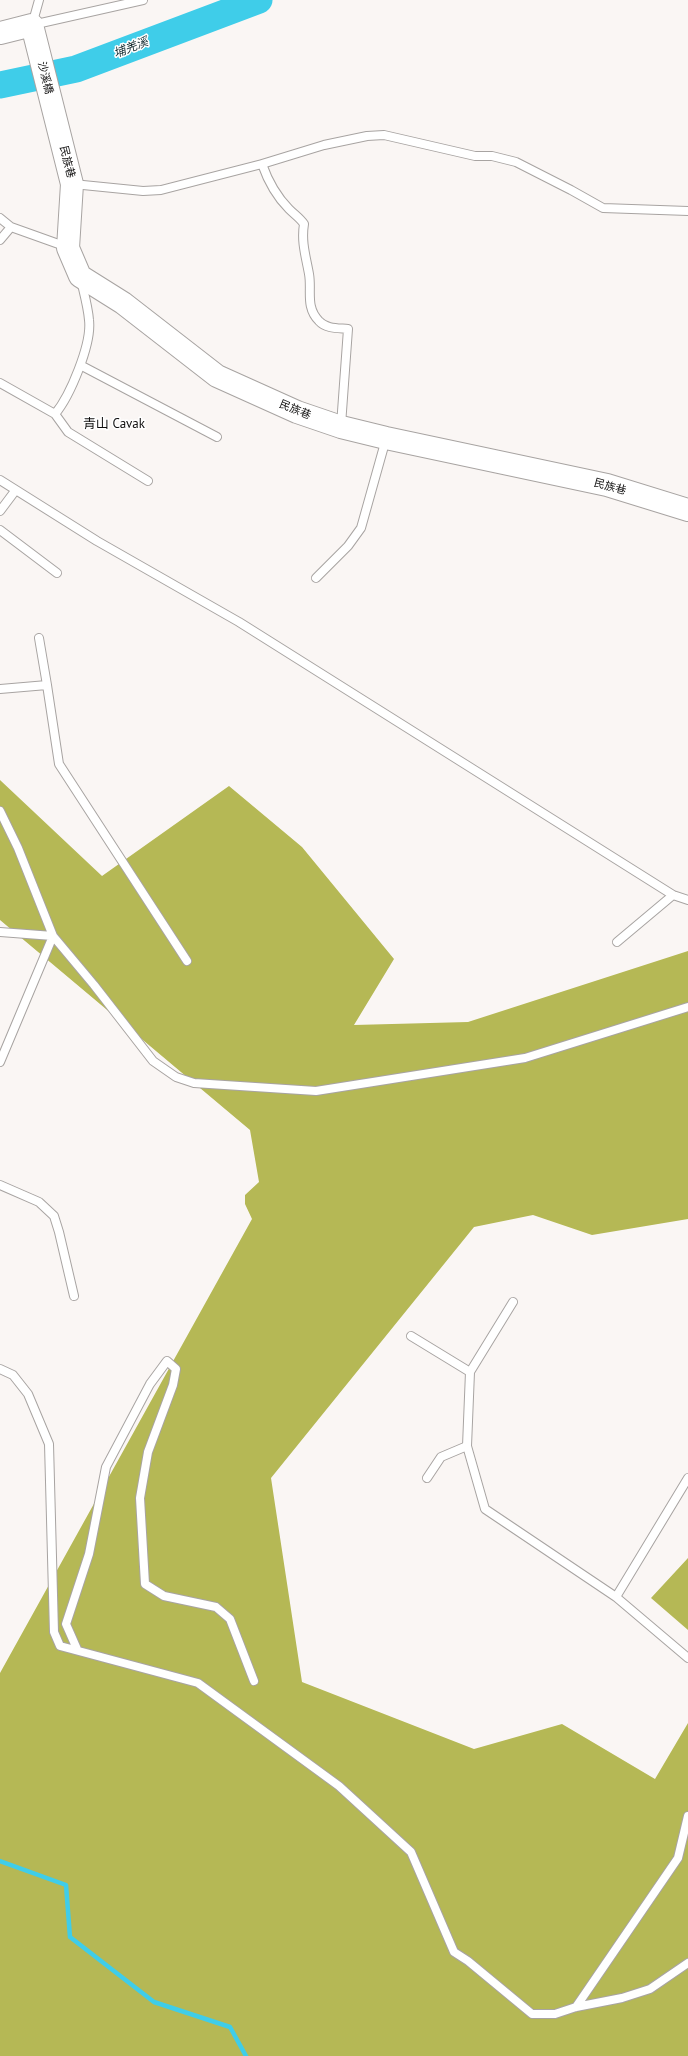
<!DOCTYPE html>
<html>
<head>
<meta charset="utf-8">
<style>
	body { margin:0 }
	canvas { display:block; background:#faf6f4 }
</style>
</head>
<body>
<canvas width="688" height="2056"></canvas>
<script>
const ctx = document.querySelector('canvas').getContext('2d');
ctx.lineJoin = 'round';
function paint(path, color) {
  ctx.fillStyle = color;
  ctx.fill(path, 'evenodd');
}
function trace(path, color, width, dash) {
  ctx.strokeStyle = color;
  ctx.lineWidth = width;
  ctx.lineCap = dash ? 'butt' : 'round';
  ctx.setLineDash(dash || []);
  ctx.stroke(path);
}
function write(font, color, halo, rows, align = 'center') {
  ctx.font = font + ' "PT Sans","Noto Sans TC",sans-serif';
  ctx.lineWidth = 3;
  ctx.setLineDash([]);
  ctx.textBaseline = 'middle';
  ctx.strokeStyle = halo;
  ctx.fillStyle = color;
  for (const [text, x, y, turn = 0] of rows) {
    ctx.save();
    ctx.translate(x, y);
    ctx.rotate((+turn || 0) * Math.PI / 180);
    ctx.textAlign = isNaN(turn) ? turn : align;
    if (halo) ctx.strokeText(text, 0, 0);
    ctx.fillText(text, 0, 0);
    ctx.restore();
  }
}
paint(new Path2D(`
	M0 780 102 876 229 786 302 847 394 959 354 1025 468 1022 688 951V1219L592 1235 533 1215 474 1227 271 1478 302 1682 474 1749 562 1724 655 1779 688 1723V2056H0V1673L252 1219 245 1204V1195L259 1182 250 1130 0 920Z
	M688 1558V1630L651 1598Z`), '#b5b855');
trace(new Path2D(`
	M0 1861 66 1885 70 1937 154 2002 230 2027 246 2056`), '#3fcde9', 4.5);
trace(new Path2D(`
	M0 85 76 69 259 0`), '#3fcde9', 27);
const lane = new Path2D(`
	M39 0 32 25 143 0
	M262 164C268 181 276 196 289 209 295 215 300 218 304 224 301 242 306 257 309 274 312 290 305 307 319 321 326 329 339 328 348 329L341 425
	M73 184 143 191 161 190 262 164 324 145 367 136 384 135 475 156H492L516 162 571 190 603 208 688 211
	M0 218 11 227 67 247
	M0 240 11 227
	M82 366 217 437
	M0 383 55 414C70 396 92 344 89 320 88 307 84 293 81 280
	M55 414 68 432 148 481
	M0 480 97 541 239 622 673 895 688 900
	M0 511 15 491
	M0 530 57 573
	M316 578 348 546 361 528 386 439
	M39 638 47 685
	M0 689 47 685 59 764 187 961
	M0 811 18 848 53 936 0 1062
	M0 932 53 936 94 985 153 1061 176 1077 194 1083 316 1091 525 1058 688 1007
	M617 942 673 895
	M0 1185 39 1202 54 1216 59 1232 74 1296
	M513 1302 470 1372 467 1446 485 1509 616 1597 688 1658
	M411 1336 470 1372
	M0 1369 13 1375 28 1394 49 1444 54 1632 60 1646 198 1683 339 1786 411 1852 454 1952 468 1961 532 2014H555L576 2007 622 1998 650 1989 688 1963
	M427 1478 441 1457 467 1446
	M616 1597 688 1478
	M77 1649 66 1624 89 1554 106 1467 150 1384 167 1361 176 1369 173 1385 148 1452 140 1498 145 1584 164 1596 216 1607 230 1619 254 1681
	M576 2007 678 1858 688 1816`);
const secondary = new Path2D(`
	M0 33 32 25 72 184 68 248 80 276 123 303 217 376 297 412 341 427 386 438 607 485 688 510`);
trace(lane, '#a8a4a2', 10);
trace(secondary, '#a8a4a2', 24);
trace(lane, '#fff', 8);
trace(secondary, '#fff', 22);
write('11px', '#0f0e0e', '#fff', [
	["沙溪橋",45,78,76],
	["民族巷",67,162,76],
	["民族巷",295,410,22],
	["民族巷",610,487,15]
]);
write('italic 12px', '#172e33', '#fff', [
	["埔羌溪",131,48,-21]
]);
write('13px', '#0f0e0e', '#fff', [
	["青山 Cavak",114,424]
]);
</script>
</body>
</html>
